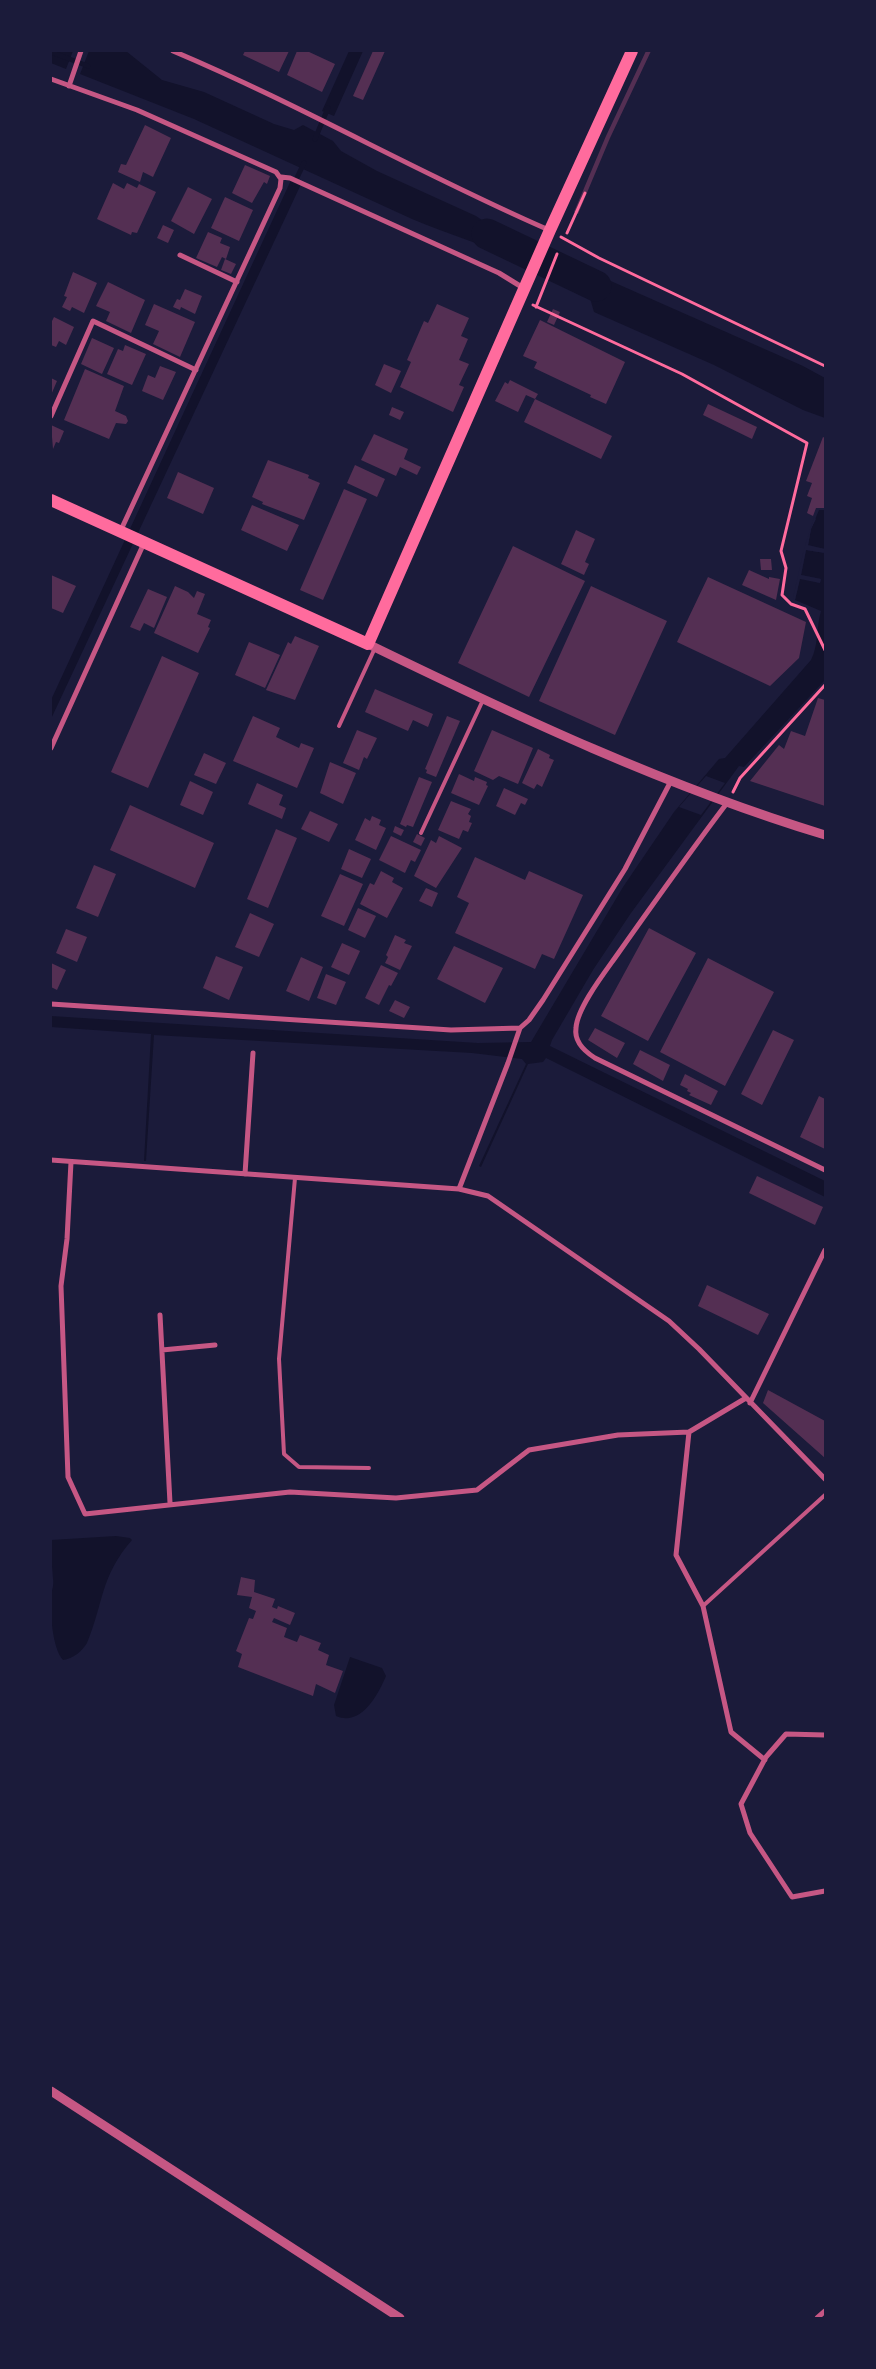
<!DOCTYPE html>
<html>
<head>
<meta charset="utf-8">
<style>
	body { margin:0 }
	#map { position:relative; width:876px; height:2369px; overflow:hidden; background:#1b1b3a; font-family:Inter,sans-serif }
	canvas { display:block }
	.frame { position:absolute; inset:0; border:52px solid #1b1b3a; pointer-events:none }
</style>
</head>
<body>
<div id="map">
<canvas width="876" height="2369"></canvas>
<div class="frame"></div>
</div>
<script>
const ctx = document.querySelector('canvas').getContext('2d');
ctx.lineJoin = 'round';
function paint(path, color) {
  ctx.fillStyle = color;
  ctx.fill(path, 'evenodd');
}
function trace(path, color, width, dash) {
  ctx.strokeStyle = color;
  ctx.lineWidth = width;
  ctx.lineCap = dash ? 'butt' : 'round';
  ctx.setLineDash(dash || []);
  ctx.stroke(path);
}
paint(new Path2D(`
	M51 51H73L66 69 51 63Z
	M89 51H126L162 80 204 92 274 124 294 130 303 125 333 141 341 151 377 171 476 216 495 229 529 244 521 261C485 245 448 234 412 219L194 119 80 74Z
	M349 51H363L334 116 322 111Z
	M292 178 302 182 51 719V700Z
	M561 259 803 366 825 378V418L803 410 714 365 594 312 589 295 553 278Z
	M819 510H825V549L808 546 811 529Z
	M806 550 825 553V680L744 767 739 766 631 913 593 970 552 1040 550 1046 825 1181V1197L546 1058 543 1062 528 1064 481 1167 479 1166 526 1064 522 1059 472 1053 154 1035 146 1161H144L151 1034 51 1027V1016L478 1043 531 1042 623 887 674 812 719 759 725 758 811 660C819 644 816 628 821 611L795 600 800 578 820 583 821 579 801 575Z
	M116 1536 130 1538 132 1540C100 1577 104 1602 87 1643 82 1651 73 1659 63 1660 52 1648 50 1611 51 1595 52 1590 54 1585 53 1579 52 1566 51 1554 51 1540Z
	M350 1657 382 1668 386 1676C378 1695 361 1727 336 1716L334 1705Z`), '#12122b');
paint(new Path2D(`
	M814 517 816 519 811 529 808 545 825 549V553L806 550 801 575 821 579 820 583 800 579 795 600 793 598 804 549Z
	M706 776 725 783 701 815 679 807Z`), '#1b1b3a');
trace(new Path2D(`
	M51 52 88 66
	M315 139 328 108
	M294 184 304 163`), '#12122b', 5);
trace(new Path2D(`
	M487 234 596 286`), '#12122b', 31);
paint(new Path2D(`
	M245 51H289L279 72 243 55Z
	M297 51H307L335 64 322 92 287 75Z
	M373 51H385L363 100 353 96Z
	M646 51H651L610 138 578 214 574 212 606 136Z
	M145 125 171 138 153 177 143 172 140 182 118 172 121 164 126 165Z
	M245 165 270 176 267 184 264 182 252 203 232 193Z
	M113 183 124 189 127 183 137 188 139 184 156 192 137 233 132 232 131 235 97 219Z
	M188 187 212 199 194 234 171 221Z
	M225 197 253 210 239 241 211 228Z
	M163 225 174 230 168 243 157 238Z
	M208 232 222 238 220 243 230 247 226 259 222 257 217 267 196 258Z
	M225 259 236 264 231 274 221 270Z
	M73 272 97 283 84 313 72 307 70 311 62 307 67 297 64 296Z
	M108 282 145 300 131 333 106 321 110 312 96 306Z
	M185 289 202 296 195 314 181 307 180 310 173 307 177 299 180 300Z
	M154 304 195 322 180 357 153 344 159 331 145 325Z
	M437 304 469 318 461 336 468 339 459 360 469 364 459 385 464 387 453 412 400 387 411 362 407 360 424 321 428 323Z
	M553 309 560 312 554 325 547 322Z
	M54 317 74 327 66 345 59 341 56 347 51 345V323Z
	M540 320 625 362 606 404 590 397 591 395 534 368 537 362 523 356Z
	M92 338 114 348 102 374 81 364Z
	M125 345 146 354 132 385 107 374 118 349 123 351Z
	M384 364 401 371 391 393 375 385Z
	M160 366 176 372 163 400 142 391 148 375 155 378Z
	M85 369 124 386 115 411 126 416 128 421 126 424 116 423 109 439 64 420Z
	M51 378 57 381 51 395Z
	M510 380 538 394 535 399 526 395 518 412 495 401 505 382 508 384Z
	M535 399 612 436 601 459 524 422Z
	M708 404 757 427 752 439 703 415Z
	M392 407 404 412 400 420 389 415Z
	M51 425 64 431 59 443 56 442 53 449Z
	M374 434 408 449 404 459 421 467 417 475 400 467 396 476 361 460Z
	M823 437 825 438V508H816L813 516 807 513 812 498 807 496 812 483 806 481Z
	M268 460 309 475 308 478 320 483 304 520 262 504 263 502 252 497Z
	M355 465 385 479 377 497 347 483Z
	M178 472 214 488 203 514 167 498Z
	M344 489 367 499 323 600 300 590Z
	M252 505 299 525 287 551 241 530Z
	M576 530 595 539 585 562 589 564 584 575 561 564Z
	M513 546 585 581 529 697 458 663Z
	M760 559H771L772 570H761Z
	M749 570 769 579V577L780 579 776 600 742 585Z
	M51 575 76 586 63 613 51 608Z
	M708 577 806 622 799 658 770 686 677 642Z
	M175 586 188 592 194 598 197 591 205 594 197 614 211 620 208 627 210 628 198 653 154 633Z
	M591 586 667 621 615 735 539 701Z
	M148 589 167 597 154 628 144 623 140 631 130 627Z
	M295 636 319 646 295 700 266 690 288 642 291 644Z
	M249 642 280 655 265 688 235 675Z
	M162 656 199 673 148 788 111 772Z
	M375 689 433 714 428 727 413 720 408 731 365 712Z
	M818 698 825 700V806L750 781 779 745 784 749 791 731 805 736Z
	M253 716 280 728 276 737 299 748 301 743 314 748 297 788 233 761Z
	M447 716 460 721 436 777 426 773 427 770 425 769Z
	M357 730 377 738 367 759 364 757 359 770 343 763Z
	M492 730 533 748 518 784 499 776 493 780 474 771Z
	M538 749 550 755 549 758 554 760 542 787 537 784 534 789 522 783Z
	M204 753 226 763 216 784 194 775Z
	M330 762 356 773 343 804 320 793Z
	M459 774 474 781 475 777 487 782 486 785 488 786 479 805 451 793Z
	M419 777 432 782 413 827 407 825 406 827 400 824Z
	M190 781 213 792 203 815 180 805Z
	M257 783 283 795 279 805 286 808 282 819 248 804Z
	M504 788 528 799 525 805 521 803 515 815 496 806Z
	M451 801 471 809 468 814 471 816 469 822 472 823 468 832 463 830 459 839 438 830Z
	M130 805 214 843 195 888 110 850Z
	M310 811 338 824 329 842 301 829Z
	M372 816 381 820 379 825 386 828 376 850 355 840 365 818 370 821Z
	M395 826 404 830 401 836 393 832Z
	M276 829 297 838 268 908 247 899Z
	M417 834 425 838 421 846 413 842Z
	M391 836 421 850 415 862 411 860 405 873 379 860Z
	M439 836 462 848 436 888 414 876 431 840 436 843Z
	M349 849 371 859 362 878 341 869Z
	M475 857 525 880 529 871 583 895 554 959 542 954 535 969 455 933 469 903 457 897Z
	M94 865 116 874 98 917 76 908Z
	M381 871 394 878 392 882 403 888 387 918 360 904 370 883 374 885Z
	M340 874 363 884 344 926 321 916Z
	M426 888 438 893 432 907 419 901Z
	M358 908 376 916 365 938 348 930Z
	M250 913 274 924 259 957 235 947Z
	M649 928 696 953 648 1041 601 1016Z
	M66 929 87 937 77 962 56 953Z
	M395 935 406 940 404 943 412 946 400 970 385 963 388 957 386 955Z
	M342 943 360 951 349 975 331 967Z
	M454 946 503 968 485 1003 437 979Z
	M216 956 243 967 229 1000 203 988Z
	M301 957 323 967 309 1001 286 991Z
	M708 958 774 992 725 1086 660 1052Z
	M51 963 66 970 57 990 51 987Z
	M381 965 398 973 391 986 389 985 379 1005 365 998Z
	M326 974 346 982 336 1005 317 998Z
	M395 1000 410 1007 404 1018 389 1011Z
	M595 1028 625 1043 617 1058 588 1040Z
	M773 1030 794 1040 762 1105 741 1094Z
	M640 1050 670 1065 663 1081 633 1064Z
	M685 1074 718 1091 711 1105 689 1095 691 1093 687 1091 688 1089 680 1085Z
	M819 1096 825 1099V1149L800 1137Z
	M757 1176 823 1207 815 1225 749 1193Z
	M707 1285 769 1314 758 1335 698 1306Z
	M768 1390 825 1421V1458L763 1403Z
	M241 1577 255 1580 254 1592 275 1599 272 1607 277 1609 278 1606 295 1613 290 1625 274 1618 272 1622 287 1628 284 1637 297 1642 300 1635 321 1643 318 1650 329 1655 326 1665 343 1671 335 1693 316 1684 313 1696 238 1667 242 1654 236 1651 249 1618 253 1619 256 1611 249 1608 252 1597 237 1595Z`), '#542f53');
trace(new Path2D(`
	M567 233 585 193
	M561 237 599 258 825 366
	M533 305 682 374 807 443 781 551 786 568 782 595 791 604 805 609 825 650
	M536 307 557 254
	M733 792 740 778 825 685`), '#ff6b9d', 3);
trace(new Path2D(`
	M339 726 375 648
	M421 833 483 700
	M295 1178 279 1359 284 1454 299 1467 369 1468
	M703 1606 825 1495`), '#c65784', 4);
trace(new Path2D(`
	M173 51C301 105 422 175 549 230
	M51 79 137 110 276 172 281 179 280 188 120 532
	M69 86 81 51
	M281 177 290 178 499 273 525 289
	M180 255 237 282
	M51 416 93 321 196 370
	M51 748 144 543
	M727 803C689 853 653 904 617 955 605 972 577 1008 576 1028 574 1041 584 1051 595 1058L825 1170
	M51 1004 451 1030 520 1028
	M51 1160 459 1189 488 1196 669 1321 699 1349 825 1479
	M71 1162 67 1239 61 1286 68 1477 85 1514 290 1492 396 1498 477 1490 529 1450 618 1435 689 1432
	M245 1174 253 1053
	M459 1189 508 1063 520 1028 529 1020 543 1000 625 869 671 781
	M160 1315 170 1503
	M162 1350 215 1345
	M746 1398 689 1432 676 1555 703 1606 731 1732 765 1760
	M750 1403 825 1250
	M825 1735 786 1734 766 1757 741 1804 750 1833 792 1897 825 1891
	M817 2318 825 2311`), '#c65784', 5);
trace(new Path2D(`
	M368 644C516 716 667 787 825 835
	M51 2091 400 2318`), '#c65784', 9);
trace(new Path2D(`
	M51 500 368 644 550 230 632 51`), '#ff6b9d', 12);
</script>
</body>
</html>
